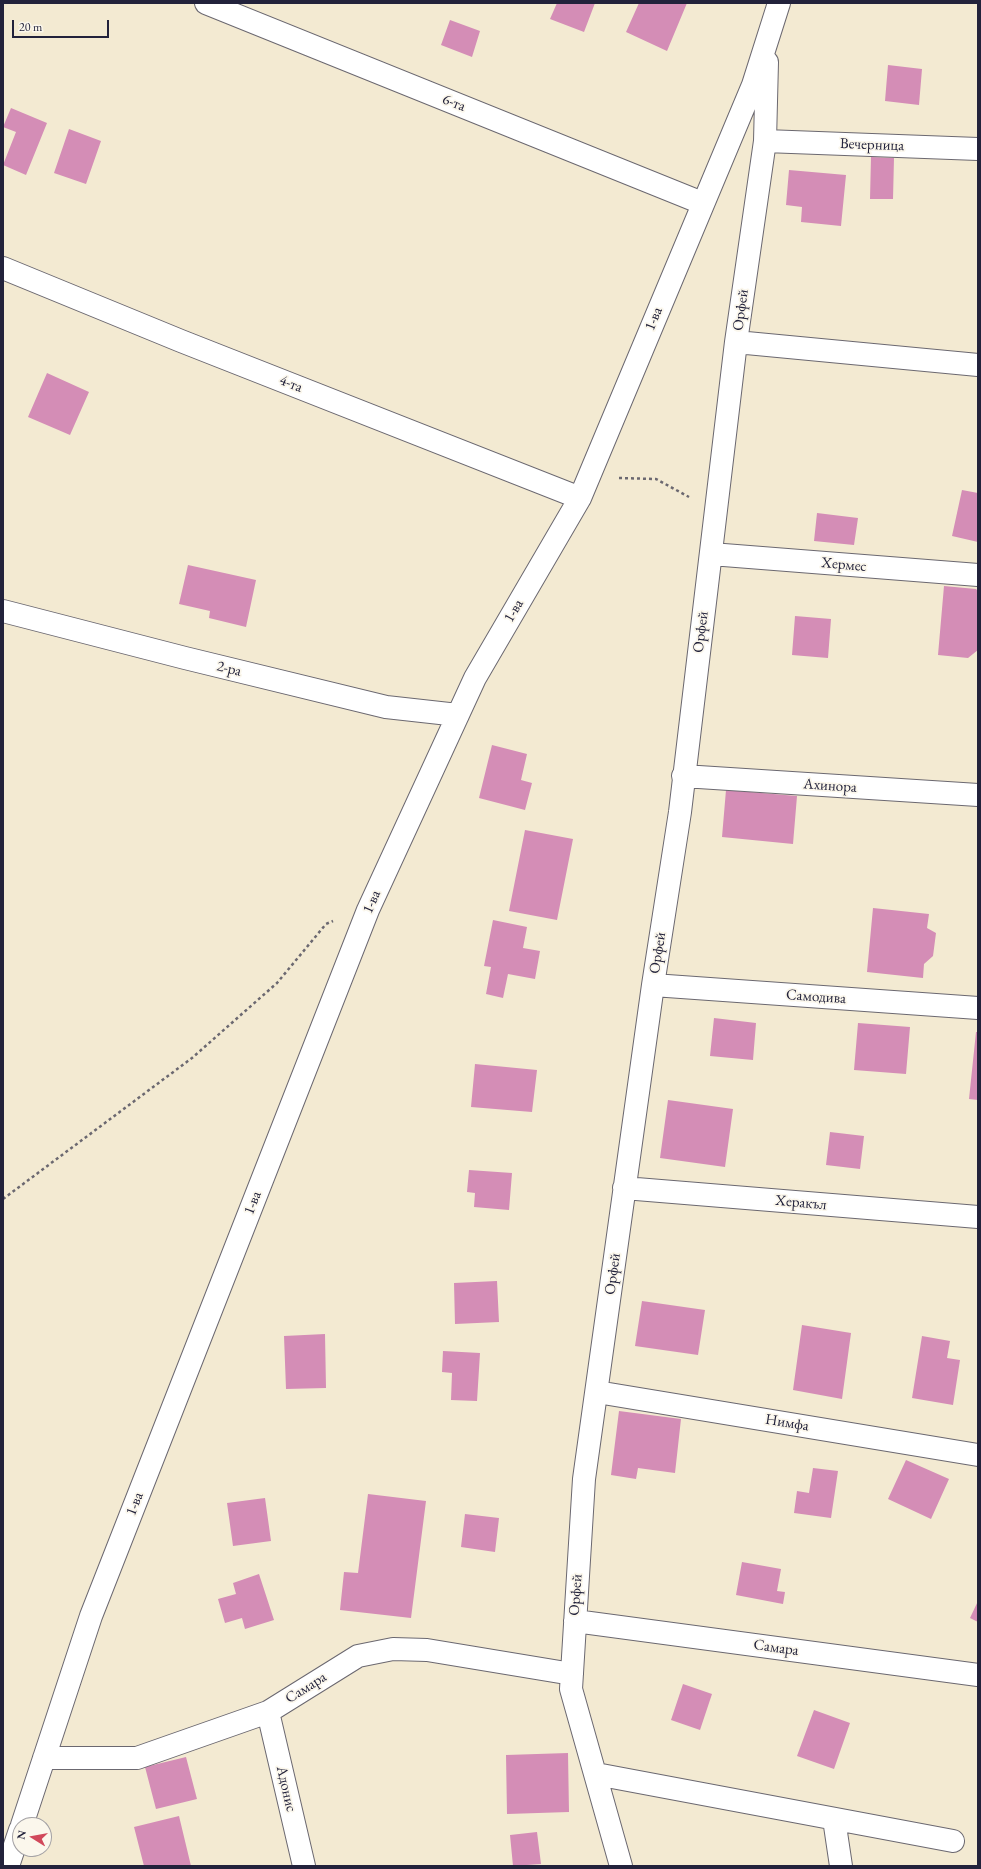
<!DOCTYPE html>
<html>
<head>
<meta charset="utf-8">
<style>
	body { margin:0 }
	#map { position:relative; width:981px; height:1869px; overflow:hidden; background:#f3ead2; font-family:"EB Garamond",serif }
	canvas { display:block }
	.frame { position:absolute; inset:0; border:4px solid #22223b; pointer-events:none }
	.north { position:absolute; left:12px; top:1817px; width:40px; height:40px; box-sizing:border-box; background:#fbf7ec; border:1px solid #a4a2a5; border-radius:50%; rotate:281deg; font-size:11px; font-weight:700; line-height:16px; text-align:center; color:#22223b }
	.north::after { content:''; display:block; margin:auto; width:14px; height:18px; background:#d1495b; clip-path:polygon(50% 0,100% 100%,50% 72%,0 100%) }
	.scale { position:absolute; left:12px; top:20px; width:97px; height:18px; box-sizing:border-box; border:2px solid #22223b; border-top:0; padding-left:5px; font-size:12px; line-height:14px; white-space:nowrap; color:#22223b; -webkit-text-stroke:3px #fbf7ec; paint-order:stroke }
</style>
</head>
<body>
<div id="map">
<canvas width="981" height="1869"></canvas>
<div class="frame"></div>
<div class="north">N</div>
<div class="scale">20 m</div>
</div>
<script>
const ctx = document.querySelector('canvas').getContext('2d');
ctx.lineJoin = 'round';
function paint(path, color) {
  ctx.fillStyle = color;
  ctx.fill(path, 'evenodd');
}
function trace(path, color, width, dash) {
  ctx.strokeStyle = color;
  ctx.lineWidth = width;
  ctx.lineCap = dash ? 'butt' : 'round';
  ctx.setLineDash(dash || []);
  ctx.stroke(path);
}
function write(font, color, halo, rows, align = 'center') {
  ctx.font = font + ' "EB Garamond",serif';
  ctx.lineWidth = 3.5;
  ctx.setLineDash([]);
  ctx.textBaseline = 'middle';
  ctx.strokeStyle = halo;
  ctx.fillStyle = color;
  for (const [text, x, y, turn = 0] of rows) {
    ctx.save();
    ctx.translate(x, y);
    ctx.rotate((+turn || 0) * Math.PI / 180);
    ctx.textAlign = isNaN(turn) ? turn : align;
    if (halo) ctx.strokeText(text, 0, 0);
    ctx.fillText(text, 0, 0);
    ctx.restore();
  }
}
paint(new Path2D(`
	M557 3H595L584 32 550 19Z
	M639 3H687L667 51 626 32Z
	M450 20 480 31 472 57 441 45Z
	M888 65 922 69 919 105 885 101Z
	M11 108 47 123 26 175 3 165 16 132 3 127Z
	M69 129 101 141 86 184 54 173Z
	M871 157 894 158 893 199H870Z
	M789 170 846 175 841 226 801 222 802 207 786 205Z
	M47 373 89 392 70 435 28 417Z
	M962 490 978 493V542L952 536Z
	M817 513 858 518 854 545 814 541Z
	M188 565 256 580 246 627 209 618 210 611 179 604Z
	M944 586 976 589 978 591V650L968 658 938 655Z
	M795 616 831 619 828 658 792 655Z
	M492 745 527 754 521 780 532 783 525 810 479 798Z
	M726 790 797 796 793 844 722 837Z
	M525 830 573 839 557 920 509 911Z
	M873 908 929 914 927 928 936 933 933 956 924 964 923 978 867 972Z
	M493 920 527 927 523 948 540 951 535 979 508 974 503 998 486 994 491 967 484 966Z
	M714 1018 756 1023 753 1060 710 1056Z
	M858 1023 910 1027 906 1074 854 1070Z
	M976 1032H978V1100L969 1099Z
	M475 1064 537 1070 532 1112 471 1107Z
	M668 1100 733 1109 725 1167 660 1158Z
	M830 1132 864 1136 860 1169 826 1165Z
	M469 1170 512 1173 509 1210 474 1207 475 1193 467 1192Z
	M497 1281 499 1322 455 1324 454 1283Z
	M642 1301 705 1310 698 1355 635 1346Z
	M802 1325 851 1333 842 1399 793 1390Z
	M325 1334 326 1388 286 1389 284 1336Z
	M922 1336 950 1341 947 1358 960 1360 953 1405 912 1398Z
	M443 1351 480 1353 477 1401 451 1400 452 1373 442 1372Z
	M619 1411 681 1419 675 1473 638 1468 636 1479 611 1475Z
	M906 1460 949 1479 931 1519 888 1499Z
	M813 1468 838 1471 831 1518 794 1513 797 1491 809 1493Z
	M368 1494 426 1501 411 1618 340 1610 344 1572 358 1573Z
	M265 1498 271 1541 233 1546 227 1503Z
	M465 1514 499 1518 495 1552 461 1547Z
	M742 1562 781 1569 777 1591 785 1592 783 1604 736 1595Z
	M259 1574 274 1620 245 1629 242 1618 225 1623 218 1599 236 1594 233 1583Z
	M978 1601V1622L970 1618Z
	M683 1684 712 1694 700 1730 671 1720Z
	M814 1710 850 1723 834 1769 797 1756Z
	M568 1753 569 1812 507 1814 506 1755Z
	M186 1757 197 1799 156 1809 145 1767Z
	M179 1816 191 1866H144L134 1827Z
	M537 1832 541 1864 513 1866 510 1835Z`), '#d48db6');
const minor = new Path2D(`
	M206 3 702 203
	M765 141 978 149
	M3 268 181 341 580 498
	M736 342 978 365
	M711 554 978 575
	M3 611 185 658 386 707 458 715
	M683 776 978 795
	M653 985 978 1008
	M624 1188 978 1217
	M597 1392 978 1455
	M575 1621 978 1675
	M268 1712 304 1866
	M44 1758H137L268 1712 358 1656 393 1649 427 1650 572 1674
	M596 1774 953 1841
	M834 1819 841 1866
	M22 1825 91 1616 368 910 475 678 580 498 753 85 779 3
	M8 1866 20 1830
	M621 1866 571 1689 584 1479 653 985 680 812 736 342 765 141 767 62`);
trace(minor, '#6b6870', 24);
trace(new Path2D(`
	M619 478 656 479 689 497
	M3 1199 192 1058 277 983 326 924 333 921`), '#6b6870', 2.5, [3, 3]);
trace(minor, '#fff', 22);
write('15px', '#22223b', '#fbf7ec', [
	["6-та",454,103,22],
	["Вечерница",872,145,2],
	["Орфей",741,310,-82],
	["1-ва",654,319,-68],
	["4-та",291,384,22],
	["Хермес",844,565,5],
	["1-ва",514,611,-60],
	["Орфей",701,632,-83],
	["2-ра",229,669,14],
	["Ахинора",830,786,4],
	["1-ва",372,902,-66],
	["Орфей",658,953,-81],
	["Самодива",816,997,4],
	["1-ва",253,1203,-69],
	["Херакъл",801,1203,5],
	["Орфей",613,1274,-82],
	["Нимфа",787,1423,9],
	["1-ва",135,1504,-69],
	["Орфей",576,1595,-86],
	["Самара",776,1648,8],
	["Самара",306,1688,-32],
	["Адонис",286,1789,77]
]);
</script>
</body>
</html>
